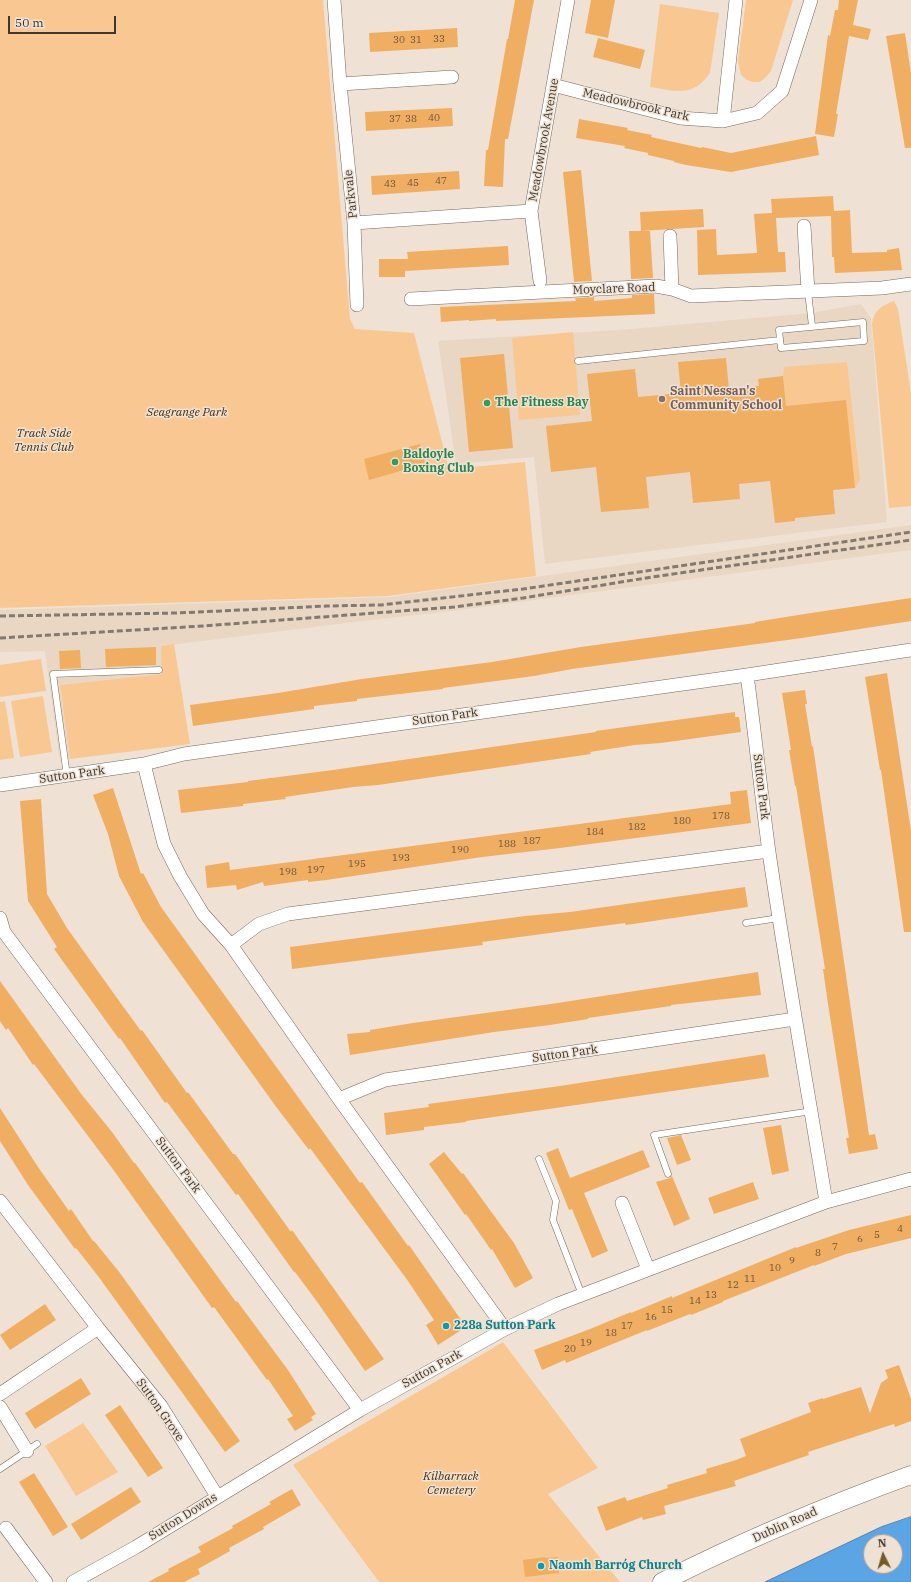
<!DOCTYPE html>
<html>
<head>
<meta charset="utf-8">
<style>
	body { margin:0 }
	#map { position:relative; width:911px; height:1582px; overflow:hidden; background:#efe2d4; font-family:"IBM Plex Serif",serif }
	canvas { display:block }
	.north { position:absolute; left:863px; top:1534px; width:40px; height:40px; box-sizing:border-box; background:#efe2d4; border:1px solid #a79e93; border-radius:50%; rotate:355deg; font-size:11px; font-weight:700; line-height:16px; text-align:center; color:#3c3731 }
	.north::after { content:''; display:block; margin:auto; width:14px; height:18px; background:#725a2b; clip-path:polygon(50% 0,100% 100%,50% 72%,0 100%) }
	.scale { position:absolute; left:8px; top:16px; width:108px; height:18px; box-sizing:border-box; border:2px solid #3c3731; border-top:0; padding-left:5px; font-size:12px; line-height:14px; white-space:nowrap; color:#3c3731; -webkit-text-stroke:3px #efe2d4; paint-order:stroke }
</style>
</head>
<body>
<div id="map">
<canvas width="911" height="1582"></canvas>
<div class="north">N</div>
<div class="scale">50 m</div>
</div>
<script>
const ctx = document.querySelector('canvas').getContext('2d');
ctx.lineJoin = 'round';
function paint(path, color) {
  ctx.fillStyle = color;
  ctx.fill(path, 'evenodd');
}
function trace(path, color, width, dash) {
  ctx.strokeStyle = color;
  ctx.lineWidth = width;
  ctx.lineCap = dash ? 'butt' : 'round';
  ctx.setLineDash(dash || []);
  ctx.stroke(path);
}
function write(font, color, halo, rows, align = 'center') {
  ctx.font = font + ' "IBM Plex Serif",serif';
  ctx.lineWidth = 3;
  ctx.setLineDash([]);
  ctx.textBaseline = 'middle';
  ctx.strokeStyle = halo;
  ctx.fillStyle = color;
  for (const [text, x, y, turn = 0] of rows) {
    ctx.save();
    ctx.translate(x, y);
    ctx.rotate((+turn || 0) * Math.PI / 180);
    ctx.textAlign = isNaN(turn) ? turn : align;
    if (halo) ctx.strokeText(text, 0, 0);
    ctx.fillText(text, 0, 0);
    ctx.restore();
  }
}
paint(new Path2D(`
	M861 304 871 318 887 522 545 564 534 457 456 464 438 341 619 330 811 313Z
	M911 525V550L444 612 371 620 162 646V674L60 685 70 759 60 761 45 651 0 652V610L390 597Z`), '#e9d7c3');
paint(new Path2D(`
	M0 0H323L350 319 355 329 414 333 449 469 525 462 536 576 388 596 0 608Z
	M746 0H793L771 71 765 78 760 82H753L747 80 741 75 738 61Z
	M660 4 719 13 710 73C693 98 675 91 650 87Z
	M894 301 898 309 911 393V506L889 508 872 324C874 310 881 306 894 301Z
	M573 332 580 415 519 420 512 338Z
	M847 362 860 480 855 488 786 406 783 376 784 367Z
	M174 644 190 744 70 759 60 685 162 674 161 646Z
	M41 659 46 691 0 697V665Z
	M43 696 52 752 20 757 11 701Z
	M5 701 14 758 0 760V702Z
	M503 1342 598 1468 548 1494 620 1582H379L293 1465Z
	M83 1423 118 1472 76 1496 45 1446Z`), '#f9c892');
const water = new Path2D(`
	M911 1517V1582H765L881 1527ZM871 1542H895V1566H871Z`);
paint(water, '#5ba5e5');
trace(water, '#5284af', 1);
paint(new Path2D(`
	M515 0H534L508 139H505L503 187 484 186 486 150H488L507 39H508Z
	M591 0H615L608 38 585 33Z
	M839 0H858L853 25 871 29 868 40 849 36 836 114H838L834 137 815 134 828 35 830 36 835 10H838Z
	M457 28 458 47 370 52 369 33Z
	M905 33 911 73V148H905L886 36Z
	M598 38 645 50 640 69 593 57Z
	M452 108 453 126 366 131 365 112Z
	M579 119 628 128 627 130 652 135 651 137 701 148 702 147 731 153 816 136 819 155 731 172 686 165 674 162V161L648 155V153L624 148 625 146 576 138Z
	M581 170 592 281 574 282 563 172Z
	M459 171 460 189 372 195 371 176Z
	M833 196 834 211 850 210 852 253 887 252V250L899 248 902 270 835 273 834 257H832L831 216 776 218 778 252H785L786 272 698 275 697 230 716 229 717 255 757 253 754 214 772 213 771 199Z
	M703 209 704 227 641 231 640 212Z
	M629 231H650L653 278 631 279Z
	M508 246 509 265 405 271V277H379V259H408L407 252Z
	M654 294 655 314 496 321V319L469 321V320L441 322 440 307 576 301 575 298 594 297V301L632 298V295Z
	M504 354 513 448 469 452 460 358Z
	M726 358 729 390 759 386 758 379 783 376 786 406 846 400 855 488 833 490 835 514 795 518V521L775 523 770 481 739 484 740 499 693 503 690 472 646 477 649 508 601 512 596 467 551 472 546 426 592 421 587 374 635 369 638 397 681 393 678 362Z
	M420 444 425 464 369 480 364 459Z
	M911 598V621L802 638 572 669 534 676 443 688V689L357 699V701L314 706V709L193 726 190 705 278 693 362 679 492 662 581 647 755 623V622L798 615Z
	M156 647V665L106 667 105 649Z
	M80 650 81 668 60 669 59 651Z
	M887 673 911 831V932H904L881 770H880L865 677Z
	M805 690 807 704H805L812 747 813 746 869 1135 875 1134 878 1149 849 1154 846 1138H849L828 1004 823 969H825L796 786H795L789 750H791L782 693Z
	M735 712V717H739L741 732 661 743 635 745 590 752 591 754 378 785 353 787 285 797 286 799 243 804V806L181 813 178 790 248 782V781L333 770 596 732V731L632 726Z
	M113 788 141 874 143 873 161 907 360 1183 362 1182 408 1246 409 1245 466 1327 438 1345 426 1325 434 1320 408 1281 310 1148 309 1150 277 1108 143 922 119 876 108 834 93 795Z
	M747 790 751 823 560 848 482 857 326 880 308 882V880L264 886 263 882 237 890 236 885 207 888 205 866 229 862 230 870 731 804 730 792Z
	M41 799 47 894 67 928 117 998 141 1031 142 1030 187 1093 188 1092 233 1154H235L291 1232 292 1230 374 1345 384 1359 365 1371 318 1303 295 1272H294L238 1194 236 1195 167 1102 165 1103 120 1038 119 1039 54 949 57 947 28 901 20 801Z
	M745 887 748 907 626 925 625 923 482 942 483 945 292 969 290 947 525 916 570 912Z
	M758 972 761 995 671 1005V1006L588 1018V1019L550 1025 494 1032 350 1055 347 1034 370 1032V1030L413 1023 551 1004Z
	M0 981 82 1095 112 1132 134 1163H135L236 1302 237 1301 288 1370 316 1414 311 1417 313 1420 295 1431 287 1419 293 1416 268 1379 267 1380 214 1307 212 1308 112 1168 34 1064 33 1065 8 1028 6 1030 0 1021Z
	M765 1054 769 1077 466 1121V1122L424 1127V1130L386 1135 384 1113 429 1107 428 1104 560 1086Z
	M0 1108 38 1167 69 1211 71 1209 93 1241H94L120 1273 240 1441 225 1452 98 1276 76 1248 75 1249 28 1185 0 1141Z
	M781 1125 789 1171 772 1175 763 1128Z
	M681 1135 691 1160 677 1165 667 1138Z
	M558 1148 570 1178 643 1150 650 1167 584 1193 608 1251 592 1258 572 1209 569 1210 546 1153Z
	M444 1152 462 1174 463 1173 514 1243 533 1278 515 1288 492 1249 491 1250 466 1214 465 1215 429 1164Z
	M672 1176 690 1219 674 1226 656 1182 670 1178Z
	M753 1182 759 1199 714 1214 708 1198Z
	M911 1215V1238L846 1254 814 1266V1265L723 1301V1302L691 1315 690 1314 647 1331V1330L566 1363 565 1360 542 1370 534 1350 590 1329 631 1312V1313L672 1296V1298L796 1247V1248L849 1230Z
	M45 1304 56 1320 10 1350 0 1335Z
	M899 1365 911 1399V1421L895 1427 894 1424 808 1452 809 1455 734 1481 736 1486 664 1506 666 1514 643 1520 642 1517 606 1531 597 1507 625 1497 627 1501 668 1488 667 1485 707 1473 706 1469 736 1460 746 1456 740 1439 811 1412 808 1403 823 1398V1399L861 1387 870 1413 881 1383 888 1378 885 1370Z
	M81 1378 91 1394 35 1429 25 1413Z
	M120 1405 163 1468 148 1477 105 1415Z
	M34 1473 68 1527 53 1536 19 1482Z
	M131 1487 141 1502 81 1540 71 1524Z
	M292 1489 301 1505 263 1527 264 1529 229 1548 230 1551 198 1569 200 1574 184 1582H148L169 1571 168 1569 201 1552 198 1547 233 1528 232 1526 271 1504 269 1502Z
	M545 1557V1558L558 1557 559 1573 525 1577 523 1560Z`), '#efae62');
const service = new Path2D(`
	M808 292 812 326
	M863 322 864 341 781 348 779 330Z
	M578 361 780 340
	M67 776 53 674 159 670
	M746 923 779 918
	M539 1159 556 1201 553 1220 582 1295
	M668 1174 654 1135 812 1111
	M0 1469 37 1444`);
const minor = new Path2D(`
	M334 0 340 84 354 223 357 305
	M340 84 452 77
	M553 85 680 118 723 121 757 113 782 91 811 0
	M723 121 736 0
	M354 223 531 211
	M804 226 808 292
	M670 236 672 289
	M540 281 531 211 568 0
	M411 299 656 286 672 289 691 296 882 288 911 284
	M747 675C755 734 761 793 769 852 786 969 807 1085 826 1202
	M144 764 164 844 180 876 203 914 231 945 339 1099 505 1329
	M0 785 144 764 184 754 747 675 911 650
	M0 918 4 932 360 1410
	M231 945 259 924 288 914 769 851
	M339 1099 385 1080 795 1019
	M0 1201 98 1328 161 1406 217 1496
	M622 1203 648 1269
	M0 1394 98 1328
	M0 1407 27 1451
	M6 1528 46 1582
	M73 1582 136 1547 360 1410 505 1329 558 1304 826 1202 911 1179`);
const secondary = new Path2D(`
	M662 1582C743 1541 826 1506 911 1475`);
trace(service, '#75695d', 7);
trace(minor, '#75695d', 14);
trace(secondary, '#75695d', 19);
trace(service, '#fff', 6);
trace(minor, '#fff', 13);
trace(secondary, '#fff', 18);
trace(new Path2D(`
	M0 616 177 613 327 606 381 605 523 589 911 532
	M0 638 203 626 454 607 523 598 652 577 911 540`), '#827970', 3, [6, 3]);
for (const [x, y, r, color] of [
	[662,399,4,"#8d6e63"],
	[487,403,4,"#2e9e5b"],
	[395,462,4,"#2e9e5b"],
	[446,1326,4,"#0f9aa8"],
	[541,1566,4,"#0f9aa8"]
]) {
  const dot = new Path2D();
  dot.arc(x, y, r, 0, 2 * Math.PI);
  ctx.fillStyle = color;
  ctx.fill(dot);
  trace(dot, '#efe2d4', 1.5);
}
write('10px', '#69553d', null, [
	["33",439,39],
	["30",399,40],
	["31",416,40],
	["40",434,118],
	["37",395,119],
	["38",411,119],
	["47",441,181],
	["45",413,183],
	["43",390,184],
	["178",721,816],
	["180",682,821],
	["182",637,827],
	["184",595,832],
	["187",532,841],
	["188",507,844],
	["190",460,850],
	["193",401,858],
	["195",357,864],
	["197",316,870],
	["198",288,872],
	["4",900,1229],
	["5",877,1235],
	["6",860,1239],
	["7",835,1247],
	["8",818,1253],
	["9",792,1261],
	["10",775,1268],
	["11",750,1279],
	["12",733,1285],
	["13",711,1295],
	["14",695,1301],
	["15",667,1310],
	["16",651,1317],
	["17",627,1326],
	["18",611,1333],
	["19",586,1343],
	["20",570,1349]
]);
write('12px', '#3c3731', '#efe2d4', [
	["Meadowbrook Park",636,105,13],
	["Meadowbrook Avenue",544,140,-80],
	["Parkvale",351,194,-96],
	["Moyclare Road",614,289,-2],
	["Sutton Park",445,717,-8],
	["Sutton Park",72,775,-8],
	["Sutton Park",761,787,83],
	["Sutton Park",565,1054,-8],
	["Sutton Park",178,1165,53],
	["Sutton Park",432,1369,-29],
	["Sutton Grove",160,1410,55],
	["Sutton Downs",183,1517,-32],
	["Dublin Road",785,1525,-24]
]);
write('bold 12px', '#785e54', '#efe2d4', [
	["Saint Nessan's",670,392],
	["Community School",670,406]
], 'left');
write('bold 12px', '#27864d', '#efe2d4', [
	["The Fitness Bay",495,403],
	["Baldoyle",403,455],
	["Boxing Club",403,469]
], 'left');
write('italic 12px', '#482e0d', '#efe2d4', [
	["Seagrange Park",187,413],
	["Track Side",44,434],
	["Tennis Club",44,448],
	["Kilbarrack",451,1477],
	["Cemetery",451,1491]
]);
write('bold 12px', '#0d838f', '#efe2d4', [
	["228a Sutton Park",454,1326],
	["Naomh Barróg Church",549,1566]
], 'left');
</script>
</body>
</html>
